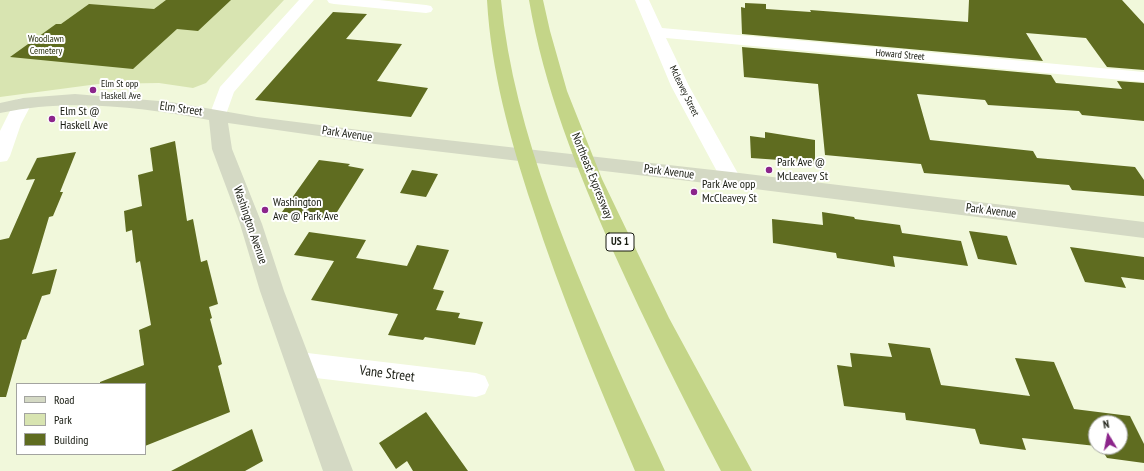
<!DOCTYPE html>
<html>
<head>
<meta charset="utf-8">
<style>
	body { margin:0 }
	#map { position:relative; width:1144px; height:471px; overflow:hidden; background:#f1f8db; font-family:"PT Sans Narrow",sans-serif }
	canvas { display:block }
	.legend { position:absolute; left:16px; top:383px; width:130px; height:72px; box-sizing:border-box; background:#fff; border:1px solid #a3a4a0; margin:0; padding:5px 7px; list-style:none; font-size:12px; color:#181b11 }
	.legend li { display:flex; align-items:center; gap:8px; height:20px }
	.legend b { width:20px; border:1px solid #a3a4a0 }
	.north { position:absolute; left:1088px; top:415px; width:40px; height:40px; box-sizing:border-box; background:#fff; border:1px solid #a3a4a0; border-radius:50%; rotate:350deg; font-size:11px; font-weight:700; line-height:16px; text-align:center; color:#181b11 }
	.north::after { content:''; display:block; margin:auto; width:14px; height:18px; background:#8c258b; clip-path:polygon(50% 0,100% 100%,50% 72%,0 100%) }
</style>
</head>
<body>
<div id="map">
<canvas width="1144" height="471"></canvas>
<ul class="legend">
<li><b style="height:5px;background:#d4d9c4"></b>Road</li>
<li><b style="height:11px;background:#d8e4b1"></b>Park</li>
<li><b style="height:11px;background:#5f6c20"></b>Building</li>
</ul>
<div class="north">N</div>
</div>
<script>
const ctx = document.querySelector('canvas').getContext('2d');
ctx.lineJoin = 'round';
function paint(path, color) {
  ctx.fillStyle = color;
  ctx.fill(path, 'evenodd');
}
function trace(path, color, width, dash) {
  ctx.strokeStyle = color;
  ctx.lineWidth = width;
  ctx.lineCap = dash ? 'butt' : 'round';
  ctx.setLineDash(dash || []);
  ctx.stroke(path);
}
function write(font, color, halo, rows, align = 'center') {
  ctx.font = font + ' "PT Sans Narrow",sans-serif';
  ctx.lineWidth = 4;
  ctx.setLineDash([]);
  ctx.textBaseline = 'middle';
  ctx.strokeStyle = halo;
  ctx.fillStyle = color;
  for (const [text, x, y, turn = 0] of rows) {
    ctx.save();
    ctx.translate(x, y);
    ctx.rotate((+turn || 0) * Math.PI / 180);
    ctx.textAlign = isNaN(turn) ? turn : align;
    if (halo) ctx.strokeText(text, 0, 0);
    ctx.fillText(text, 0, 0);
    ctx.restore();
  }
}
paint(new Path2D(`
	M0 0H284L206 83 193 88 159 83 98 84 0 97Z`), '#d8e4b1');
paint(new Path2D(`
	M166 0H231L198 31 177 29 133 69 10 57 56 24H61L89 4 154 9Z
	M969 0H1122L1144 24V70L1107 67 1086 38 1026 33 1043 61 742 34 741 7 745 8V3L766 4V9L811 12 810 10 968 22Z
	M333 12 367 14 346 39 402 44 377 81 428 88 411 117 255 100Z
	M742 47 1051 75 1056 83 1122 89 1117 81 1144 83V121L1082 115 1079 111 988 105 985 100 917 94 930 140 1033 151 1037 158 1135 167 1144 180V196L1072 190 1069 185 924 173 921 164 825 155 818 84 744 77Z
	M765 132 815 140V164L780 159V160L751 158 750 136 765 138Z
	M175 141 187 221 193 219 201 262 207 260 218 304 209 307 212 318 210 319 222 364 218 366 230 412 145 446V384H100V382L144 365 139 330 151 325 140 261 136 263 132 230 126 232 124 211 142 206 138 175 153 171 150 148Z
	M76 152 60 192H63L53 216 49 217 32 274 57 269 50 294 42 296 26 339 22 340 6 397H0V240L9 238 35 179 26 180 37 158Z
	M319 160 350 164 348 166 364 169 332 220 282 212Z
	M412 170 438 174 426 197 400 193Z
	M822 212 854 217 855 219 900 225 902 233 961 241 968 266 893 256 895 267 837 258 836 253 773 243 772 219 823 225Z
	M969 231 1007 236 1017 265 978 259Z
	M309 232 366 240 356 258 407 266 417 245 449 250 433 289 444 291 436 310 460 313 458 318 483 322 475 345 425 337 423 340 388 335 398 314 311 300 334 261 294 255Z
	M1070 247 1144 257V280L1121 277 1126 288 1085 282Z
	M888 343 930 348 941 385 1030 396 1015 358 1054 362 1074 409 1130 416 1144 444V463L1107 458 1100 447H1120V423H1096V446L1022 438 1026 450 980 444 975 429 906 420 905 413 844 406 837 365 852 367 850 353 892 357Z
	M426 412 468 471H413L407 461 396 469 379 443Z
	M252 429 263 461 245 471H171Z`), '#5f6c20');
paint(new Path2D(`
	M327 0H379L426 5 431 6 433 9 431 12 426 13 334 4 329 3Z
	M635 0H649L662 28 1144 72V82L666 38 689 86 741 179 738 184 731 186 724 184 721 179 671 86Z
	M23 98 29 99 32 103 21 124 10 156 7 161 0 162V131L14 103 17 99Z
	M299 352 476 373 485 376 489 385 485 394 476 397 299 376 290 372 286 364 290 356Z`), '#fff');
paint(new Path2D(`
	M299 0H314L234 92 224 120 218 122 212 120 209 116 220 87Z`), '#fff');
paint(new Path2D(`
	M75 94 171 102 257 117 375 132 731 172 1144 222V238L731 186 375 144 228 123 232 149 262 224 284 291 353 471H323L260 291 240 224 212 149 209 120C141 107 69 98 0 113V103L23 98Z`), '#d4d9c4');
paint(new Path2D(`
	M487 0H501C514 134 574 269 628 391 640 418 653 444 665 471H635C598 384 561 296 532 206 510 139 491 71 487 0Z
	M529 0H543L550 31 567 91 602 179 669 318 752 471H721C683 399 647 326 613 251 577 170 544 88 529 0Z`), '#c4d588');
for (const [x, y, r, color] of [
	[93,90,4,"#8c258b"],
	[52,119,4,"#8c258b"],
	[769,170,4,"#8c258b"],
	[694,192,4,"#8c258b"],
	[265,210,4,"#8c258b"]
]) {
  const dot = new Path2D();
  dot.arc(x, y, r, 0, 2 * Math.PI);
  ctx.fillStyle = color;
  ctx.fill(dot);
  trace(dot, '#fff', 1.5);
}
write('10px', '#2d3313', '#fff', [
	["Woodlawn",46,39],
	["Cemetery",46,51]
]);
write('10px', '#181b11', '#fff', [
	["Howard Street",900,55,5],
	["Mcleavey Street",684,91,64]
]);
write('10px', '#181b11', '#fff', [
	["Elm St opp",101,84],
	["Haskell Ave",101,96]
], 'left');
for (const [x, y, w] of [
	[620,242,28]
]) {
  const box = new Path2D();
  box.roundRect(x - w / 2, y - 9, w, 18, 3);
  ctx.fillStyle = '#fff';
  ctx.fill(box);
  trace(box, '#181b11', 1);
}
write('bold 11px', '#181b11', null, [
	["US 1",620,242]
]);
write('12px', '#181b11', '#fff', [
	["Elm Street",181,109,8],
	["Park Avenue",347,134,8],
	["Park Avenue",669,172,7],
	["Northeast Expressway",592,176,68],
	["Park Avenue",991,211,7],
	["Washington Avenue",250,225,71]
]);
write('12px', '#181b11', '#fff', [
	["Elm St @",60,112],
	["Haskell Ave",60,126],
	["Park Ave @",777,163],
	["McLeavey St",777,177],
	["Park Ave opp",702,185],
	["McCleavey St",702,199],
	["Washington",273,203],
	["Ave @ Park Ave",273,217]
], 'left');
write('14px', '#181b11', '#fff', [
	["Vane Street",387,374,7]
]);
</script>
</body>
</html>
